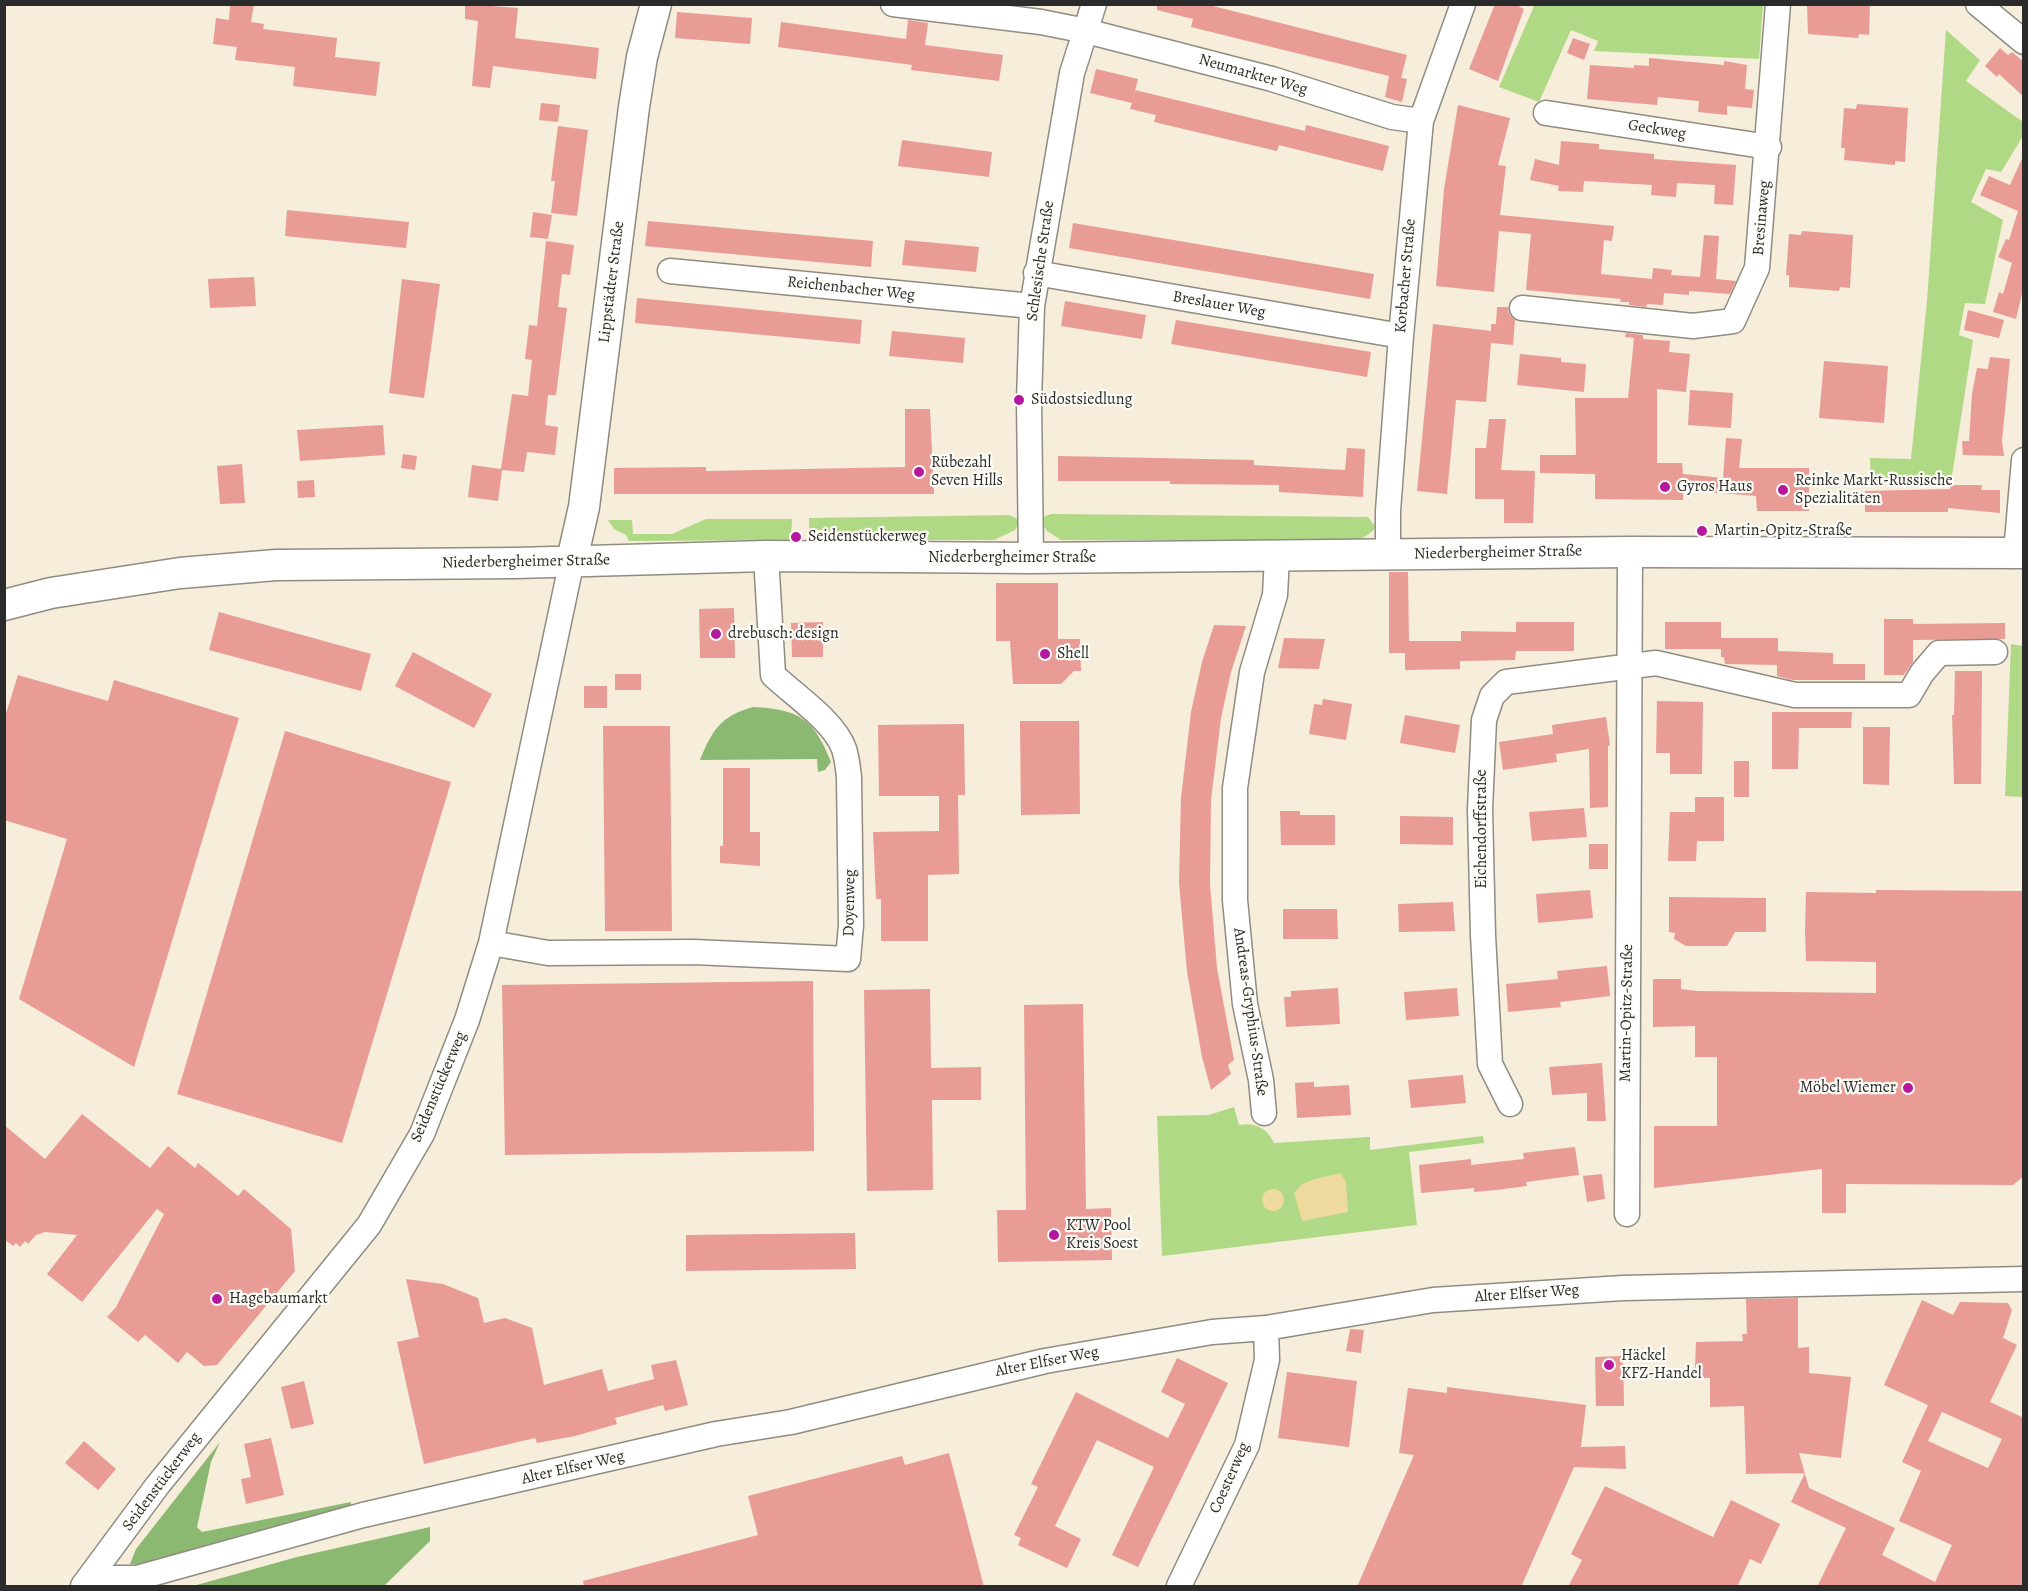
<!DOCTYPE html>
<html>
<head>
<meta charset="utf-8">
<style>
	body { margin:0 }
	#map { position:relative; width:2028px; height:1591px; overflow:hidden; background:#f6edda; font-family:Alegreya,serif }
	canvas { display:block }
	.frame { position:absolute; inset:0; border:6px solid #2b2b2b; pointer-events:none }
</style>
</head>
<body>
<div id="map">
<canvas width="2028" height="1591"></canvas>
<div class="frame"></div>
</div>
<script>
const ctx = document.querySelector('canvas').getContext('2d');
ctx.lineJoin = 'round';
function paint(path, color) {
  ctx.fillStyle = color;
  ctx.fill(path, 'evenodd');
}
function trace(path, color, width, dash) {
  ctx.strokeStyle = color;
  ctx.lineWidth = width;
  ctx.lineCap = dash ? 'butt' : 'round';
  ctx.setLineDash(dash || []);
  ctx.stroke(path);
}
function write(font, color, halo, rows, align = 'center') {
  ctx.font = font + ' Alegreya,serif';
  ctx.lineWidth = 4.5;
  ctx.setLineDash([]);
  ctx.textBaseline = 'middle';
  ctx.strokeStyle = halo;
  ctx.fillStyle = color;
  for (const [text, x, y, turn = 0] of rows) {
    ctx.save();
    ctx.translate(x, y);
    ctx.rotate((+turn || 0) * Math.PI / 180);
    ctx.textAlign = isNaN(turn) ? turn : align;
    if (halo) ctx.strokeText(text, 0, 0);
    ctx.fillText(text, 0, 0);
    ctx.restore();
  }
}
paint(new Path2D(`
	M1535 4 1763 5 1759 59 1594 51 1598 41 1571 30 1539 102 1499 87Z
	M1946 30 1980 60 1966 81 2023 122V136L2001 172 1986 169 1971 202 2003 220 1985 304 1965 303 1959 335 1973 340 1952 476 1871 483 1870 458 1911 459 1927 301Z
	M1051 514 1368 517 1375 526 1374 530 1360 540H1061L1047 531 1042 524 1043 517Z
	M1009 515 1016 518 1019 523 1015 530 994 540H827V530H809V518Z
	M706 519H792L791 540 629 541 626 535 614 529 608 520H632L633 534H672Z
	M2011 644 2023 646V797L2005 796Z
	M1234 1107 1239 1125C1255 1122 1267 1128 1274 1143L1370 1137V1150L1483 1136 1484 1143 1409 1152 1417 1225 1162 1256 1157 1116 1209 1115Z`), '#afd984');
paint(new Path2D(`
	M753 707C799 709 814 719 831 762L825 770 818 772 817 759 700 760C712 731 720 716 753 707Z
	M220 1442 211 1462 197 1527 202 1532 351 1502 350 1510 146 1565 130 1564 136 1549Z
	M430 1527V1541L384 1586H193L297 1557Z`), '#8bb972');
paint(new Path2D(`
	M1341 1173 1346 1182 1348 1212 1302 1221 1294 1193 1301 1185 1314 1179Z
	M1262 1200a11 11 0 1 1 22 0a11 11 0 1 1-22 0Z`), '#eeda9e');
paint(new Path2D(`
	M230 4H254L251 22 264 24 263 29 337 38 335 57 380 62 376 96 293 86 295 67 235 60 237 47 213 44 216 18 229 20Z
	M465 4 518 8 515 38 599 48 596 79 493 66 490 88 472 86 478 21 465 19Z
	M1157 4H1205L1407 55 1401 78 1407 79 1402 102 1385 97 1389 76 1191 27 1193 19 1157 10Z
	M1495 4H1514L1524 9 1498 81 1469 69Z
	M1807 4H1870L1869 35 1859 34 1858 38 1808 34Z
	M677 12 752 18 750 44 675 38Z
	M908 20 928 23 925 45 1003 55 999 81 911 70 912 65 778 47 781 22 906 39Z
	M1573 38 1590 44 1584 60 1567 53Z
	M2000 48 2008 55 2012 52 2024 62V97L1999 74 1997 77 1985 66Z
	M1649 58 1724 65V61L1747 65 1745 89 1754 90 1752 108 1727 106V115L1698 112 1699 101 1658 97 1657 105 1587 99 1590 65 1634 68V65L1649 66Z
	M1096 69 1138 79 1132 103 1135 90 1305 131 1306 125 1389 146 1383 171 1279 145 1277 151 1154 122 1156 115 1130 109 1132 103 1090 93Z
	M541 103 560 105 558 122 539 120Z
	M1857 104 1908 108 1905 162 1895 161V165L1844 160 1845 148H1841L1844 108 1856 109Z
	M1458 105 1510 118 1498 165 1506 166 1500 215 1614 226 1612 241 1604 240 1601 274 1652 279 1653 268 1672 270 1671 275 1700 277 1704 235 1719 236 1716 279 1736 281 1730 294 1689 291V295L1664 293 1663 305 1647 304 1646 307 1629 305V302H1620L1621 299 1526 290 1531 234 1499 231 1494 292 1436 286 1444 189Z
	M558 126 588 130 577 216 551 213 555 181H551Z
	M902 140 992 152 989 177 898 166Z
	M1561 141 1599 144V149L1654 154V159L1736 165 1733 205 1714 204 1715 185 1677 183 1676 197 1651 195 1652 185 1584 181 1583 192 1558 191 1559 186 1530 180 1535 159 1559 165Z
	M2024 154V285L2016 319 1993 312 1999 292 2003 294 2012 263 1998 257 2006 239 2009 240 2018 211 1980 195 1989 176 2010 185Z
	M287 210 409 222 406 248 285 236Z
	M533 212 552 215 548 239 530 237Z
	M648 221 873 241 871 267 645 246Z
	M1073 223 1374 274 1370 299 1069 248Z
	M1802 231 1853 235 1850 288 1840 287 1839 291 1789 287V275H1786L1789 234 1801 235Z
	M905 240 979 247 976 272 902 265Z
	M546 241 574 245 570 275 562 274 558 307 567 308 556 395H548L545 425 558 427 555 455 527 452 524 472 502 470 498 501 468 497 472 465 501 469 512 394 528 396 532 360 525 359 529 325 537 326Z
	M254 277 256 306 210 308 208 279Z
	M402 279 440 284 424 398 389 393Z
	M637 298 862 320 860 344 635 323Z
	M1065 301 1146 315 1142 339 1061 326Z
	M1497 307H1508L1509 314 1515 320 1513 345 1491 343 1486 402 1456 400 1447 494 1417 491 1433 324 1491 331V324H1496Z
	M1968 310 2004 320 1999 338 1964 330Z
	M1176 320 1371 352 1367 377 1171 344Z
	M892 331 965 338 963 363 889 356Z
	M1626 333 1643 335V339L1670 341 1669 352 1690 354 1686 392 1657 389V463H1682L1683 474 1723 478 1726 438 1742 439 1739 468H1809V511H1757L1756 496 1683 490V500L1595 499V474L1540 473V455H1576L1575 398H1628L1634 338 1625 337Z
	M1520 354 1561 358V362L1586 364 1584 392 1517 385Z
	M1990 357 2010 359 2002 441 2004 456 1963 455 1962 441H1969L1972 394 1977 368 1988 369Z
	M1824 361 1888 366 1884 423 1819 418Z
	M1690 390 1733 393 1731 428 1688 425Z
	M905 409H930L934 494H614V468L706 467V471L905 467Z
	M1489 419H1506L1501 470 1535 471 1533 523H1504V499H1475V448H1486Z
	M383 425 385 455 300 461 297 430Z
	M1347 448 1365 449 1363 497 1279 492V485L1170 484V481H1058V456L1254 460V465L1345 470Z
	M403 454 417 456 415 470 401 468Z
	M242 464 245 503 220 504 217 466Z
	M314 480 315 497 298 498 297 481Z
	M1950 485H1982L1981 490H2000V513L1948 508V512H1865V491L1950 489Z
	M1389 572H1408L1409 641H1461V631L1516 632V622H1574V651H1516L1515 660 1460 661V669L1405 670V653H1389Z
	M996 583H1058V639H1080L1081 671H1074L1061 684H1013L1010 641H996Z
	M734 608 735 658H700L699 609Z
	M219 612 371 654 361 691 209 650Z
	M1884 619H1913V624L2005 623V639L1913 640V662L1904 675H1884Z
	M823 622V657H792L791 623Z
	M1665 622H1721V649H1665Z
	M1214 625 1246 626 1231 672 1221 718 1211 800 1210 884 1217 968 1234 1060 1228 1065 1231 1074 1211 1090 1202 1057 1187 972 1179 883 1181 798 1191 712 1202 662Z
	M1284 638 1325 639 1319 669 1278 668Z
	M1721 638H1778V651L1833 653V664H1865V680H1792L1777 676V665L1725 664 1724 657H1721Z
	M413 652 492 694 474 728 395 686Z
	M1955 671H1982L1981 784H1954L1952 715H1954Z
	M615 674H641V690H615Z
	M18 675 108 701 114 680 239 718 134 1067 19 999 67 839 4 820V720Z
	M584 686H607V708H584Z
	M1323 699 1352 704 1346 740 1309 734 1314 704 1322 705Z
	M1657 701 1703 702 1702 774H1670V753H1656Z
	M1772 712H1852L1851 728H1799L1798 769H1772Z
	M1405 715 1460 725 1455 753 1400 743Z
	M1606 717 1610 745 1608 746V807L1590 808 1589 749 1556 754 1557 762 1503 770 1499 742 1553 734 1552 725Z
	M1020 721H1079L1080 814 1021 815Z
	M964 724 965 795H958L959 874 928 875V941H881V899H876L873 832 939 831V796H879L878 725Z
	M603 726H670L672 931H605Z
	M1863 727H1890L1889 785 1863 784Z
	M285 731 451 782 342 1143 177 1094Z
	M1734 761H1749V797H1734Z
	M723 768H750V832H760V866L720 863V846H723Z
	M1695 797H1724V841H1697L1696 861H1668L1670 812H1695Z
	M1584 808 1587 837 1532 841 1529 812Z
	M1280 811H1300V815H1335V845H1281Z
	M1400 816 1453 817V845L1400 844Z
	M1589 844H1608V869H1589Z
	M1590 890 1593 918 1538 923 1536 894Z
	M1876 890 2024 891V1176L2013 1185 1846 1184V1213H1822V1169L1654 1188V1126H1717V1057H1695V1026L1653 1027V979H1681V989L1697 991 1876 993V962L1806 961 1805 932 1806 892 1876 893Z
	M1669 897 1766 898V932H1735L1727 946H1686L1674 939 1675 933 1669 932Z
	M1453 902 1455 931 1399 932 1398 904Z
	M1283 909H1337L1338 939H1283Z
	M1607 966 1610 996 1560 1002 1561 1007 1508 1012 1506 984 1558 979 1557 971Z
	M813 981 814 1151 505 1155 502 985Z
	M1338 988 1340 1024 1286 1027 1284 997H1291V991Z
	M1457 988 1459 1016 1406 1020 1404 992Z
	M930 989 931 1068 981 1067V1100H932L933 1190 867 1191 864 990Z
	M1083 1004 1086 1209 1111 1208 1112 1260 998 1262 997 1210H1026L1024 1005Z
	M1602 1063 1606 1121H1587V1093L1552 1095 1549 1067Z
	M1463 1075 1466 1103 1411 1108 1408 1080Z
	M1314 1082V1087L1349 1085 1351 1115 1297 1118 1295 1083Z
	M82 1114 150 1168 168 1146 195 1168 198 1163 238 1196 244 1189 291 1229 295 1271 217 1365 204 1366 187 1352 178 1363 145 1335 138 1342 107 1317 116 1307 164 1214 157 1209 82 1302 47 1274 77 1235 45 1232 36 1235 28 1244 25 1241 20 1247 16 1243 13 1246 4 1239V1125L45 1159Z
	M1575 1147 1579 1175 1526 1182 1527 1186 1496 1190 1474 1192V1188L1421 1193 1419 1165 1471 1159V1165L1524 1159 1523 1153Z
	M1602 1174 1605 1199 1587 1202 1583 1176Z
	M855 1233 856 1269 686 1271V1235Z
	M406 1279 443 1284 478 1298 484 1323 505 1318 532 1328 544 1385 602 1369 608 1391 654 1379 651 1365 676 1360 688 1405 665 1411 663 1405 615 1418 617 1424 575 1436 537 1443 535 1438 424 1464 397 1342 419 1337Z
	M1798 1298V1348L1809 1347V1373L1851 1377 1841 1458 1799 1453 1809 1488 1895 1528 1882 1555 1935 1582 1952 1545 1899 1521 1921 1471 1902 1462 1928 1405 1884 1385 1922 1300 1953 1315 1960 1302 2008 1303 2012 1310 2003 1338 2017 1345 1990 1402 2024 1418V1587H1817L1846 1528 1791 1502 1805 1473 1746 1474 1744 1406 1710 1407V1378H1698V1369H1695L1696 1342 1743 1341 1742 1334H1747L1746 1299ZM1942 1412 2002 1439 1988 1468 1928 1441Z
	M1350 1329 1364 1330 1361 1353 1346 1351Z
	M1623 1356 1624 1406H1596L1595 1357Z
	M1177 1358 1228 1383 1138 1567 1112 1555 1154 1467 1097 1440 1055 1526 1081 1539 1067 1568 1018 1545 1021 1538 1014 1535 1038 1487 1031 1484 1076 1392 1168 1438 1185 1404 1161 1392Z
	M1287 1372 1357 1381 1349 1447 1278 1438Z
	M304 1381 314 1424 291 1429 281 1387Z
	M1447 1387 1586 1405 1581 1447 1625 1446 1626 1469 1574 1467 1521 1587H1357L1414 1455 1399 1453 1408 1388 1447 1393Z
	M271 1438 284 1495 246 1504 241 1479 251 1477 244 1444Z
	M84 1441 116 1469 98 1490 65 1463Z
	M949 1453 984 1587H584L583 1581 758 1535 748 1496 902 1456 905 1465Z
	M1605 1486 1713 1537 1731 1500 1780 1524 1761 1564 1750 1559 1737 1587H1568L1582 1560 1571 1554Z`), '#e99b96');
const minor = new Path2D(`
	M893 4 1041 22 1086 31 1272 79 1392 117 1421 121
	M1978 4 2024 42
	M1546 113 1769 147
	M670 271 1032 306
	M1036 273 1401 336
	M1522 308 1693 326 1733 321 1757 268 1778 4
	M2016 553 2024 460
	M1388 554V511L1401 336 1421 121 1463 4
	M1031 558 1029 401 1032 306 1072 73 1094 4
	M491 943 548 953 694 952 848 959 851 925 849 777C848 768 847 758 844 749 835 722 794 695 773 675L766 556
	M1510 1104 1490 1064 1483 935 1480 809 1484 720 1492 696 1506 682 1656 663 1795 695H1909L1922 673 1939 653 1995 652
	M1264 1113 1261 1080 1245 1004 1235 900V788L1252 672 1275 595 1277 557
	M1627 1214 1630 552
	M90 1578H137L363 1515 716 1434 791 1422 1045 1361 1212 1332 1266 1328 1433 1300 1623 1288 2024 1279
	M83 1586 157 1486 369 1225 422 1134 467 1020 491 943 572 560
	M1179 1586 1247 1445 1267 1360 1266 1328`);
const major = new Path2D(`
	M572 560 584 507 634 107 642 57 656 4
	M4 605 51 593 180 573 276 565 516 563 766 556 1031 558 1630 552 2024 553`);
trace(minor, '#908c82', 27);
trace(major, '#908c82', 33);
trace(minor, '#fff', 24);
trace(major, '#fff', 30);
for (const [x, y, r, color] of [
	[1019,400,6,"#b5179e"],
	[919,472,6,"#b5179e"],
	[1665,487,6,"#b5179e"],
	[1783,490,6,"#b5179e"],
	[1702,531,6,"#b5179e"],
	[796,537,6,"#b5179e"],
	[716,634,6,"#b5179e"],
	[1045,654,6,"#b5179e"],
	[1908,1088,6,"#b5179e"],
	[1054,1235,6,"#b5179e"],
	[217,1299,6,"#b5179e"],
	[1609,1365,6,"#b5179e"]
]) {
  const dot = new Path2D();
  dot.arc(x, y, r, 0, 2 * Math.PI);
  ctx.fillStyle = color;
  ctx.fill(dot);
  trace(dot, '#fdfcf7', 2);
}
write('16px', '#2b2b2b', '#fdfcf7', [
	["Neumarkter Weg",1253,75,16],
	["Geckweg",1657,130,9],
	["Bresinaweg",1762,218,-85],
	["Schlesische Straße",1041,261,-82],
	["Korbacher Straße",1406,276,-85],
	["Lippstädter Straße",612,282,-83],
	["Reichenbacher Weg",851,289,6],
	["Breslauer Weg",1219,305,10],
	["Niederbergheimer Straße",1498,553,-1],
	["Niederbergheimer Straße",1012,558],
	["Niederbergheimer Straße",526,562,-1],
	["Eichendorffstraße",1482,829,-90],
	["Doyenweg",850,903,-89],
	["Andreas-Gryphius-Straße",1250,1012,82],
	["Martin-Opitz-Straße",1627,1013,-89],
	["Seidenstückerweg",439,1087,-67],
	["Alter Elfser Weg",1527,1294,-4],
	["Alter Elfser Weg",1047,1362,-11],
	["Alter Elfser Weg",573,1468,-13],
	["Coesterweg",1230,1478,-66],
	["Seidenstückerweg",162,1482,-53]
]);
write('16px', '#2b2b2b', '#fdfcf7', [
	["Südostsiedlung",1031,400],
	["Rübezahl",931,463],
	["Seven Hills",931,481],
	["Reinke Markt-Russische",1795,481],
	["Spezialitäten",1795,499],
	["Gyros Haus",1677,487],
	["Martin-Opitz-Straße",1714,531],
	["Seidenstückerweg",808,537],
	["drebusch: design",728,634],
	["Shell",1057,654],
	["Möbel Wiemer",1896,1088,"right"],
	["KTW Pool",1066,1226],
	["Kreis Soest",1066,1244],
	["Hagebaumarkt",229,1299],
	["Häckel",1621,1356],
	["KFZ-Handel",1621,1374]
], 'left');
</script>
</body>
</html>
